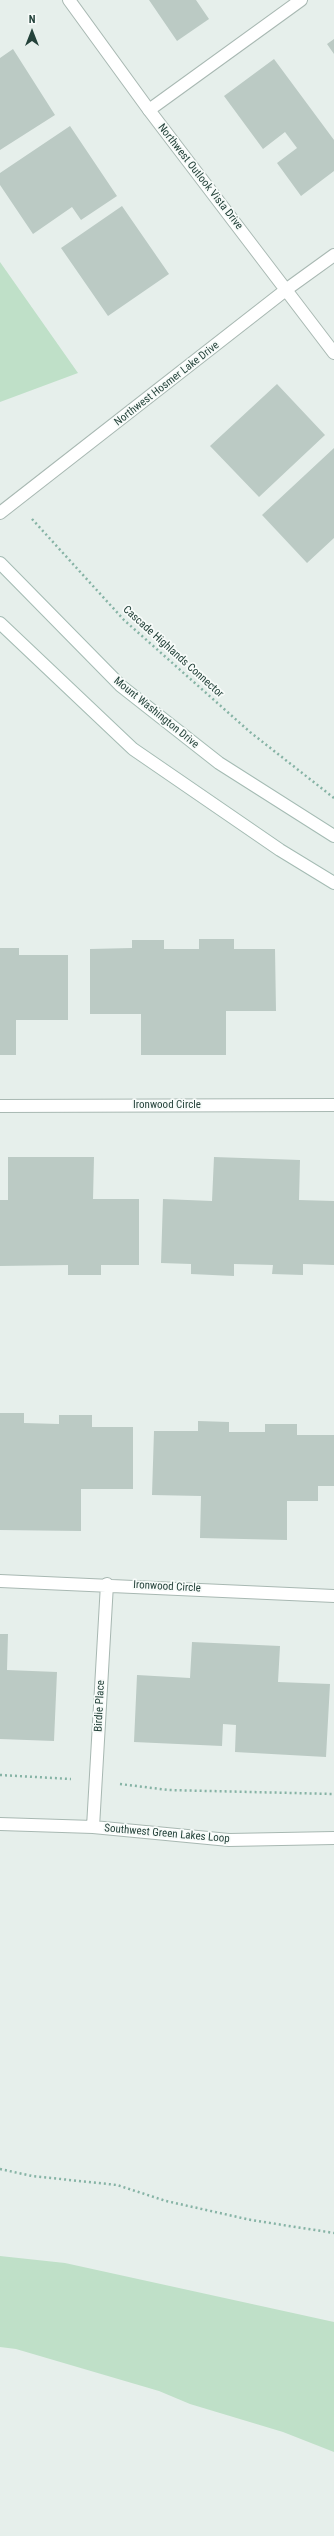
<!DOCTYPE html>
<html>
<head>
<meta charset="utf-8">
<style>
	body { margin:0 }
	#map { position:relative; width:334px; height:2536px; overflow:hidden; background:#e6efeb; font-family:"Roboto Condensed",sans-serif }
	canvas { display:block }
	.north { position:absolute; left:12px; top:12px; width:40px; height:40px; -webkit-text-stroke:3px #f7fbf9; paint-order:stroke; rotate:0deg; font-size:11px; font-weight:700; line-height:16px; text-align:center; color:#24423a }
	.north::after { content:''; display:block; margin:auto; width:14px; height:18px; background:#24423a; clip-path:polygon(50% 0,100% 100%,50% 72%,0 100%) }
</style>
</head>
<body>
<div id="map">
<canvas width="334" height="2536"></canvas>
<div class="north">N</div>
</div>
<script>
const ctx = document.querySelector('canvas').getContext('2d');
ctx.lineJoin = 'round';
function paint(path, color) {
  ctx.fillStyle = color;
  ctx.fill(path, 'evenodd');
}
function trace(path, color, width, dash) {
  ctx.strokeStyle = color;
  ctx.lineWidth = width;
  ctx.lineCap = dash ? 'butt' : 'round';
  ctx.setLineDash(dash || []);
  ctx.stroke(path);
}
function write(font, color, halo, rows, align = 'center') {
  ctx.font = font + ' "Roboto Condensed",sans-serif';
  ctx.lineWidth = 3.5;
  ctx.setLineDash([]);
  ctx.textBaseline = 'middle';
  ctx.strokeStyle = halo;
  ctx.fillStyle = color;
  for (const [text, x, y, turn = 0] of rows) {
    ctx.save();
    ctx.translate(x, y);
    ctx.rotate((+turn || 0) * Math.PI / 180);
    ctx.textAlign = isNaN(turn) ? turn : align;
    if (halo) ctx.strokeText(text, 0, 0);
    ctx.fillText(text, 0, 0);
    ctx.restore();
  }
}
paint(new Path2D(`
	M0 262 78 373 0 402Z
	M0 2256 65 2263 334 2322V2452L283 2432 190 2404 159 2391 16 2349 0 2347Z`), '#bfe0c8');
paint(new Path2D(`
	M149 0H196L209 19 177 41Z
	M334 39V54L327 44Z
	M13 49 55 115 0 150V58Z
	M274 59 334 140V171L301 196 277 163 297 148 285 132 263 149 224 96Z
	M70 126 117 196 81 220 72 207 33 234 0 185V173Z
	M122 206 169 274 108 316 61 248Z
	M277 384 325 435 259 497 210 446Z
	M334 448V538L307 563 262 515Z
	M199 939H234V949H275L276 1011H226V1055H141V1014H90V949L132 948V940H164V949H199Z
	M0 948H19V955H68V1020H16V1055H0Z
	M8 1157H94L93 1199H139V1265H101V1275H68V1265L0 1266V1200H8Z
	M214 1157 300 1160 299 1200 334 1201V1265L303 1264V1275L272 1274 273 1265 234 1264V1276L191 1274V1264L161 1263 163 1199 212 1201Z
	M0 1413H24V1423L59 1424V1415H92V1427H133V1489H81V1531L0 1530Z
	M198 1421 229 1422V1432H265V1424H297V1435H334V1486H318V1501H287V1540L200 1538 201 1496 152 1495 154 1431H198Z
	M0 1634H8L7 1670 57 1672 54 1741 0 1739Z
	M192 1642 280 1646 278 1682 330 1684 326 1757 235 1752 236 1725 223 1724 222 1746 134 1742 137 1675 190 1678Z`), '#bbcac4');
const lane = new Path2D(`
	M149 110 301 0`);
const street = new Path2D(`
	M69 0 149 110 334 353
	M0 513 287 289 334 255
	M0 1106 334 1105
	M0 1581 334 1596
	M0 1824 93 1827 229 1840 334 1838
	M93 1827 107 1584`);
const secondary = new Path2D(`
	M0 563 121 686 219 763 334 836
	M0 623 133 749 280 850 334 883`);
trace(lane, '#a8b8b2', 14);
trace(street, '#a8b8b2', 14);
trace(secondary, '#a4bbb3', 14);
trace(new Path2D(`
	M32 519 124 620 250 732 334 798
	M0 1775 71 1779
	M120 1784 168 1790 334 1794
	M0 2169 32 2176 117 2185 166 2201 251 2220 334 2233`), '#86b3a5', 2.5, [2, 3]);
trace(lane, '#fff', 12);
trace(street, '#fff', 12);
trace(secondary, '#fff', 12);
write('11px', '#24423a', '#f7fbf9', [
	["Northwest Outlook Vista Drive",200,177,52],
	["Northwest Hosmer Lake Drive",167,384,-38],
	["Cascade Highlands Connector",173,652,42],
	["Mount Washington Drive",156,713,39],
	["Ironwood Circle",167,1105],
	["Ironwood Circle",167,1587,3],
	["Birdie Place",100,1706,-87],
	["Southwest Green Lakes Loop",167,1834,5]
]);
</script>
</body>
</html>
